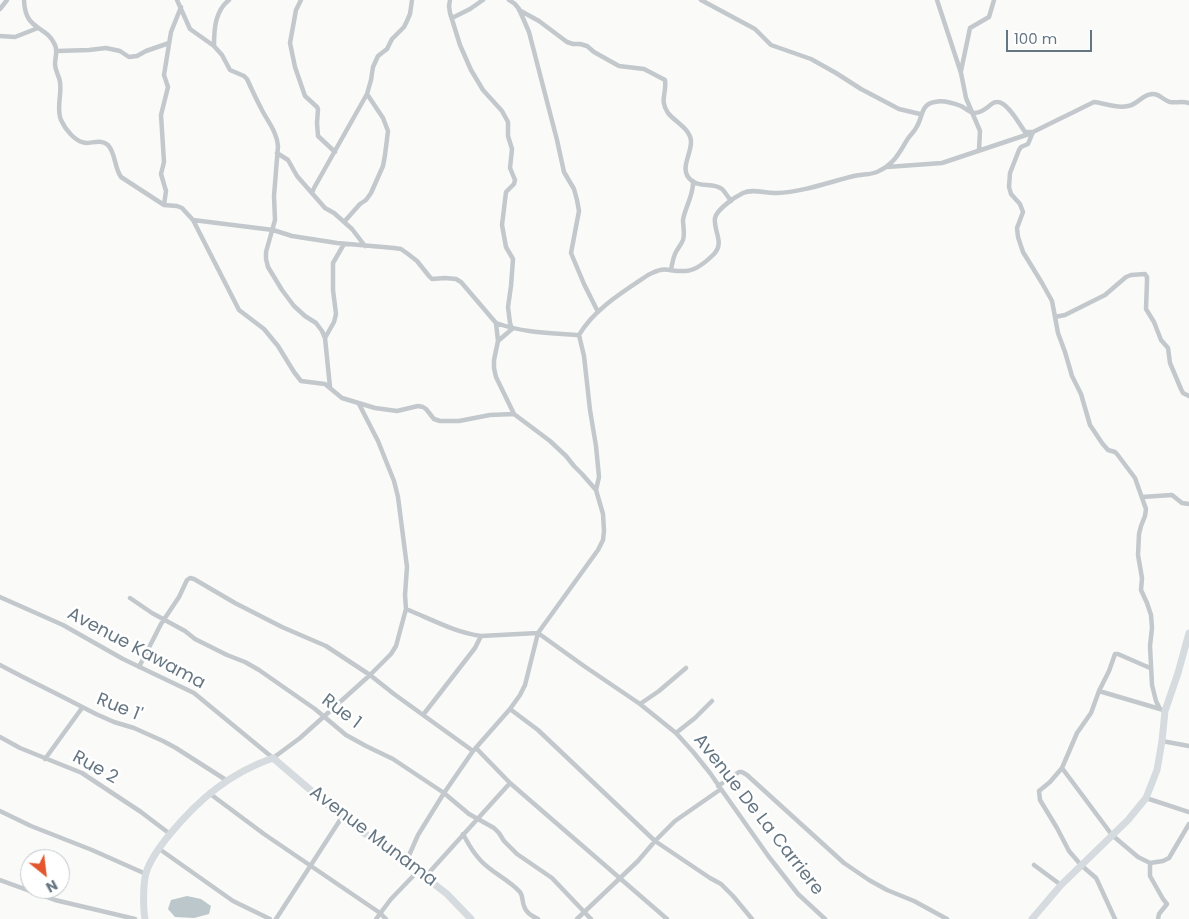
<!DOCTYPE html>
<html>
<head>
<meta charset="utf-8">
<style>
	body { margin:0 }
	#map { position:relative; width:1189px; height:919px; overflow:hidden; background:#fafaf8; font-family:Poppins,sans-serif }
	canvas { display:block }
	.north { position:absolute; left:20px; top:849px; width:50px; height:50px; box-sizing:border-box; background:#fff; border:1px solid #c1c8cd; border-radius:50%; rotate:151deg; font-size:14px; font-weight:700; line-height:20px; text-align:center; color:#657683 }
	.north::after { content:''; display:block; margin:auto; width:18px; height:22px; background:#e4572e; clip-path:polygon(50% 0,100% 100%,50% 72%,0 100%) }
	.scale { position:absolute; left:1006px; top:30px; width:86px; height:22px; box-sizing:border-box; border:2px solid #657683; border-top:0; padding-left:6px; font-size:15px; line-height:18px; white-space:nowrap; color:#657683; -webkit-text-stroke:4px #fff; paint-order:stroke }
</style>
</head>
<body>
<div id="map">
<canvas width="1189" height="919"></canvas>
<div class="north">N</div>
<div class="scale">100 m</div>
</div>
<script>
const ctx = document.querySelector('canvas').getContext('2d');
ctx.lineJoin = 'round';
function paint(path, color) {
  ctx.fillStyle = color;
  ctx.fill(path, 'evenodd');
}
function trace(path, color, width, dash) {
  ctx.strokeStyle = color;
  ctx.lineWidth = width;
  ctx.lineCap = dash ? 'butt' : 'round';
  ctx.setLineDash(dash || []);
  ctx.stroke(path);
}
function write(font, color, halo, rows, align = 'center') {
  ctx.font = font + ' Poppins,sans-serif';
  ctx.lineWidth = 5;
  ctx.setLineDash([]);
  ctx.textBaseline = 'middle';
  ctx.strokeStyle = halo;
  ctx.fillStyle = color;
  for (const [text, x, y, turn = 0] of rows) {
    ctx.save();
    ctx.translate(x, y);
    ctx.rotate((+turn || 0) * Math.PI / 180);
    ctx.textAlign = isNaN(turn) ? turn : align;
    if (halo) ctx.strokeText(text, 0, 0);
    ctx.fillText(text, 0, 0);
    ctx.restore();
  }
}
paint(new Path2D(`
	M187 896 201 899 211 906 209 914 194 918 175 917 168 909 171 900Z`), '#bbc7cb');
trace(new Path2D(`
	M24 0C25 32 46 24 55 45 58 51 55 57 55 64 55 71 59 75 60 82 62 95 56 108 61 120 65 129 75 142 86 143 93 143 101 139 108 145 116 154 114 167 121 177L164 205 177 206 182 208 193 220 239 310 264 329 278 346 294 372 301 381 325 384 342 398 375 408 397 411 418 406 423 407 426 409 434 419 440 421H459L490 415 514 414 550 441 566 456 574 466 582 474 596 490 603 514 604 531 603 540 598 550 538 633 525 685 520 695 510 709 473 751 444 793 418 835 407 860
	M177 0 190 29 214 46 222 55 230 70 244 76 247 79C252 90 257 101 263 112 269 123 277 133 278 146L274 196 275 220 266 252V259L268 267 282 290 294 306 305 316 316 323 322 331 325 338 330 387
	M301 0 296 10 290 43 295 67 305 96 317 107 318 109 317 123 318 136 335 152
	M450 0 449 6 450 13 460 45 471 70 483 90 502 111 508 122V136L512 149 510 168 515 180 514 184 506 192 502 225 506 247 513 259 511 286 508 307 510 323 512 329 498 341
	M509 0 515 4 519 9 529 32 557 140 564 172 574 189 577 200 579 211 571 253 584 284 598 312
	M701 0 755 29 771 45 811 59 836 73 861 89 899 109 920 114
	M937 0 961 73 966 98 980 131 979 150
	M0 9 7 0
	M519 10 539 21 567 42 573 44H580L587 46 594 52 619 66 644 69 665 80C667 93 659 100 668 113 675 122 691 129 691 142 691 156 678 170 692 181 701 188 713 182 722 189 725 192 728 197 731 201
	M452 18 470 9 483 0
	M0 36 15 37 38 28
	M214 46C214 29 215 11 229 0
	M57 51 89 50 106 48 120 51 129 57 137 56 146 51 169 43
	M961 71 970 28 989 17 994 0
	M1033 132 1028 144 1021 147 1019 150 1010 173 1009 187 1011 194 1020 204 1023 212 1017 228 1018 237 1023 252 1042 283 1052 301 1058 333 1065 352 1072 376 1081 394 1090 425 1102 443 1108 450 1115 452 1117 454 1135 478 1146 509 1145 516 1141 526 1139 534 1138 555 1142 578 1141 590 1147 603 1151 615 1152 628 1150 646 1152 685 1156 701 1160 709 1165 711
	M277 153 288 160 297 176 325 208 334 213 352 229 365 246
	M887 167 942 163 1029 134
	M312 193 314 188 367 94 371 80 373 67 378 56 387 49 392 39 404 27 407 21 410 14 412 0
	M164 205 166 191 161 174 164 162 161 115 168 87 164 75 171 32 181 7
	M193 220 273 230 292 236 337 243 394 248 401 249 408 254 417 261 429 276 432 279 445 278 456 279 461 282 496 323 498 341 494 360V368L496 377 514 414
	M344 222 360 204 366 200 371 193 383 166 385 155 388 131 383 118 367 94
	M671 270C672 264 673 259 675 254 677 249 681 245 683 240 685 234 683 227 683 220 685 207 694 195 693 181
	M1055 317 1065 315 1105 295 1126 277 1131 275 1145 274 1147 277V281L1146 309 1154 322 1161 340 1168 348 1170 363 1181 389 1183 393 1189 396
	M496 323C524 333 550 333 579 335
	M325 338 334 322 336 314 333 290V263L344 244
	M596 490 599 477 596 446 590 410 584 356 579 335C594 309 624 291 648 275 667 265 667 272 685 271 695 271 707 261 714 254 725 242 713 231 715 218 717 209 735 197 743 193 753 188 766 194 777 193 803 192 829 182 854 176 862 174 870 175 877 172 893 165 899 154 907 140 910 135 914 132 916 128 923 118 920 104 935 102 942 100 953 103 961 106 965 108 969 112 974 113 979 113 984 110 988 107 990 105 994 102 997 102 1007 101 1020 125 1025 132H1033L1094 102C1105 103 1116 109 1128 106 1136 105 1141 97 1148 95 1158 91 1162 100 1170 102 1176 103 1183 101 1189 103
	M1142 497 1172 495 1182 503 1189 504
	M0 597 63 625 123 659 194 693 273 758 300 738 370 675 391 654 396 646 406 609 405 595 407 567 398 497 394 481 378 441 359 404
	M130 598 152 613 185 631 195 639 227 655 245 662 259 670 315 709 346 735 366 746 393 759 444 793 469 814 494 828 499 833 504 841 517 854 552 878 591 919
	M406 609C431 619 454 632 481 636L538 633 584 666 640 704 676 733 694 753 710 773 721 789 769 857 798 894 825 919
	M0 665 23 677 55 693 96 714 114 722 134 728 163 741 176 748 226 780
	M139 667 161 624 179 597 187 580 190 578 194 579 235 603 282 627 326 646 370 675 394 694 473 751
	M1150 668 1118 654H1115L1109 671 1099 691 1091 713 1077 733 1062 768 1112 835 1138 857 1150 863 1163 861 1169 858 1189 824
	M1099 691 1160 709
	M640 704 659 691 686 668
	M510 709 538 730 655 841 710 878 721 884 733 896 752 919
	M423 715 475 648 481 636
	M676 733 695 718 712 701
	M0 737 20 748 82 773 141 812 170 834
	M1162 741 1189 746
	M476 748 510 783 667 919
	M45 759 82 708
	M1062 768 1050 782 1039 791 1040 800 1057 828 1069 851 1081 865 1096 878 1098 882 1115 919
	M718 786 739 772H742L747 775 844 863 869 880 887 890 914 901 947 919
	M209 793 264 834 380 913 386 919
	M1146 798 1189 812
	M0 811 31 826 92 850 146 874
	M463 834C470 847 477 859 489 868 499 876 511 882 520 892 523 896 522 901 524 906 526 913 532 916 538 919
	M158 848 233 901 270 919
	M1150 863V876L1163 899 1167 904 1159 914 1158 919
	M1034 865 1061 885
	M425 877 510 783
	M0 880 55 900 135 919
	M276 919 342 817
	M376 919 391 899 418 871
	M577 919 638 861 655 841 675 821 721 789`), '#c3c8cc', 4.5);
trace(new Path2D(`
	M145 919C143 908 143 884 146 873 150 859 161 845 170 834 199 799 230 773 273 758L342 817 359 830 407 860 425 877 447 894 471 919
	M1032 919 1061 885 1128 820 1146 798 1157 770 1162 741 1165 711 1178 673 1189 633`), '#d6dbdf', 7);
write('18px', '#657683', '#fff', [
	["Avenue Kawama",136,649,28],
	["Rue 1'",119,708,22],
	["Rue 1",341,712,37],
	["Rue 2",95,768,29],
	["Avenue De La Carriere",758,815,52],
	["Avenue Munama",373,837,37]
]);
</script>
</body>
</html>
